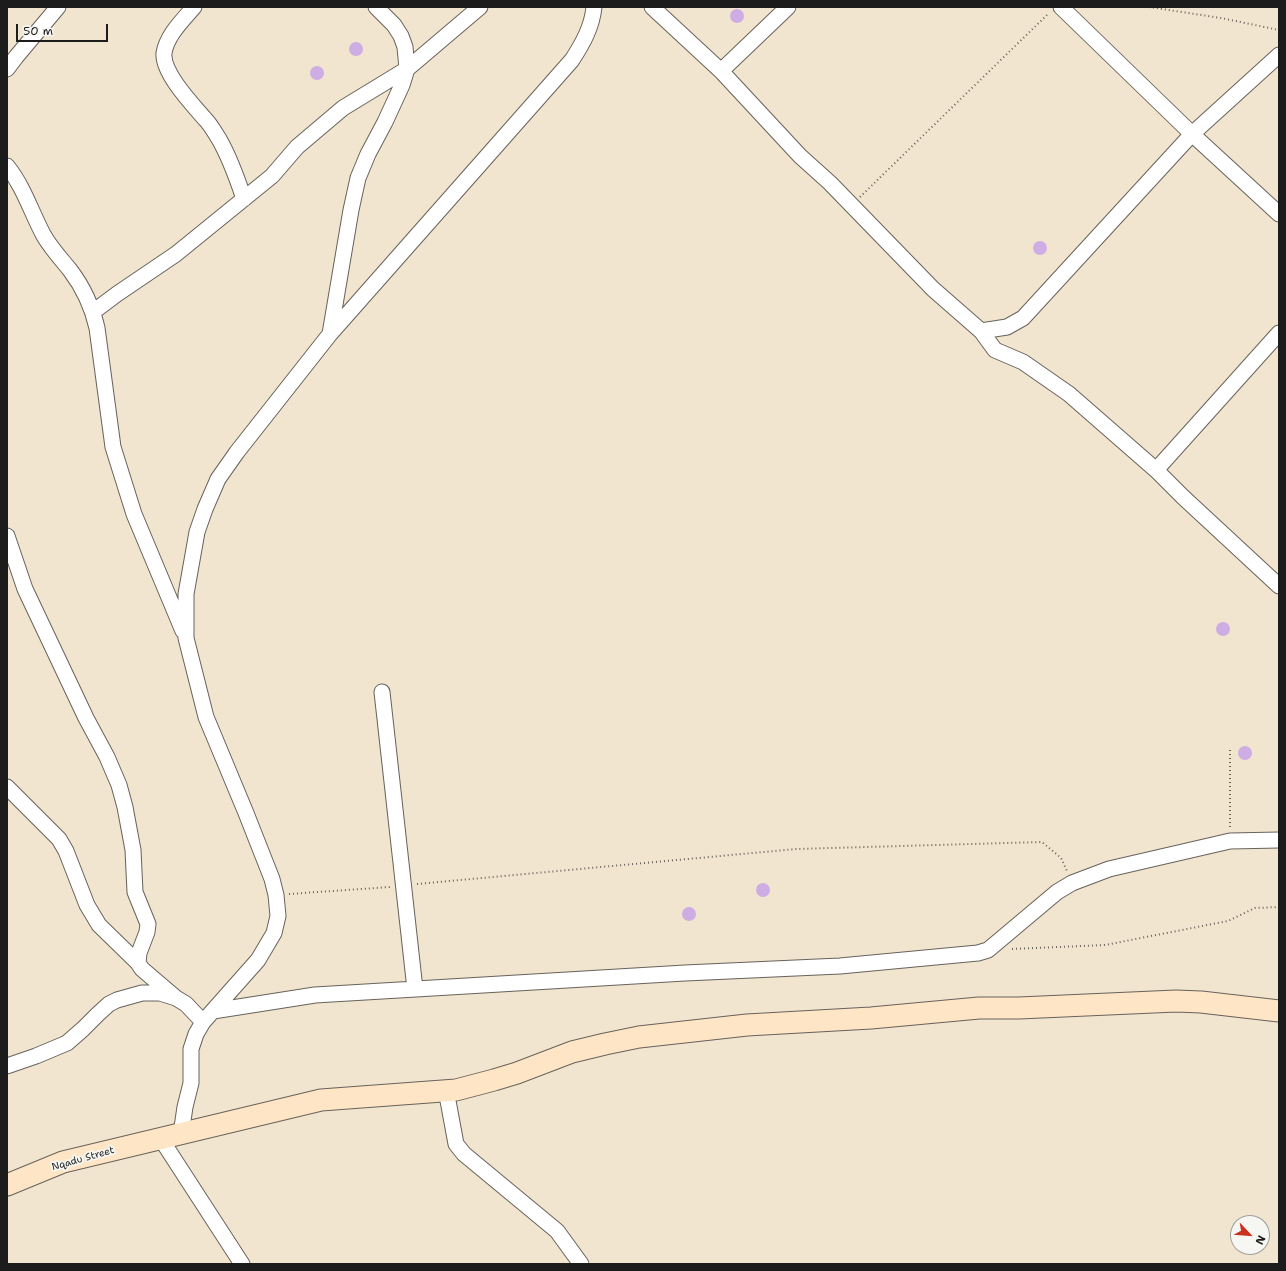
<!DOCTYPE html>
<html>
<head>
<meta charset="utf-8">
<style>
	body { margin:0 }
	#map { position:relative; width:1286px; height:1271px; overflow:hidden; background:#f2e5cf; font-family:"Shantell Sans",sans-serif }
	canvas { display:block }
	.frame { position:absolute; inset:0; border:8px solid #1c1c1c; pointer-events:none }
	.north { position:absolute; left:1230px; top:1215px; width:40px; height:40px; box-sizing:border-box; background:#f6f6f2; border:1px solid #9f9f9c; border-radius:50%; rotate:116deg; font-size:11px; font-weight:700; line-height:16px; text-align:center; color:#1c1c1c }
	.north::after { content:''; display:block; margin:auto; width:14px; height:18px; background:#c8321e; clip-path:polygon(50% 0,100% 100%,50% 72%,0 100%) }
	.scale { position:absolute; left:16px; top:24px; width:92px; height:18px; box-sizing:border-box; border:2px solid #1c1c1c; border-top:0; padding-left:5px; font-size:12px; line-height:14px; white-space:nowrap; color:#1c1c1c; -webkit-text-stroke:3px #f6f6f2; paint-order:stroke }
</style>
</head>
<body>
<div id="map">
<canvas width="1286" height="1271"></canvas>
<div class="frame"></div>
<div class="north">N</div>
<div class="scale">50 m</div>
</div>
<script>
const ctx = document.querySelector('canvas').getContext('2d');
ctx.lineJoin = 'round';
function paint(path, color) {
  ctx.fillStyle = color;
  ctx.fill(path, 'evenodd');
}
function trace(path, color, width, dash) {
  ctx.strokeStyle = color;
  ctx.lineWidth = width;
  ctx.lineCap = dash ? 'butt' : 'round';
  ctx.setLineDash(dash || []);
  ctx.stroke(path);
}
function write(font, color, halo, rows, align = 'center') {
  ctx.font = font + ' "Shantell Sans",sans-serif';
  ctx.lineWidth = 3.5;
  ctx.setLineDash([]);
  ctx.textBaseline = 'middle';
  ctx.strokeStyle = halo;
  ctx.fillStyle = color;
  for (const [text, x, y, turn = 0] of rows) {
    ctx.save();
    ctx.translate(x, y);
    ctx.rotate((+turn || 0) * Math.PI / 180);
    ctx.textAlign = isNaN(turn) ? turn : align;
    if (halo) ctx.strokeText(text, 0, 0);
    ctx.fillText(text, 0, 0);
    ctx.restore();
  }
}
paint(new Path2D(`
	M730 16a7 7 0 1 1 14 0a7 7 0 1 1-14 0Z
	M349 49a7 7 0 1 1 14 0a7 7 0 1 1-14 0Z
	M310 73a7 7 0 1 1 14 0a7 7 0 1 1-14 0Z
	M1033 248a7 7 0 1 1 14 0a7 7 0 1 1-14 0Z
	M1216 629a7 7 0 1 1 14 0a7 7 0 1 1-14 0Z
	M1238 753a7 7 0 1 1 14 0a7 7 0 1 1-14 0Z
	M756 890a7 7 0 1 1 14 0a7 7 0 1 1-14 0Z
	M682 914a7 7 0 1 1 14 0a7 7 0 1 1-14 0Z`), '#cdade3');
const street = new Path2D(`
	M194 7C183 20 167 35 164 53 162 73 193 105 205 119 211 125 215 133 219 139 230 158 237 178 244 199
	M652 7 721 71
	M788 7 721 71 800 156 830 183 933 289 981 331 995 350 1023 362 1069 394 1156 470 1183 497 1279 586
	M1061 7 1192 134 1279 214
	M7 69 16 57 58 7
	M7 166C24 187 31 212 44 236 51 248 61 259 70 270 83 287 92 306 97 328L113 447 134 514 183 631
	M93 312 117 294 176 254 272 176 297 147 343 108 407 69 480 7
	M981 331 1007 327 1023 318 1192 134 1279 55
	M330 334 351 210 358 178 368 154 385 122 402 85 407 69 405 47 401 36 394 25 376 7
	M1156 470 1279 333
	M7 536 25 589 86 718 107 757 119 785 125 807 133 850 135 892 148 924 147 932 139 953 138 963 142 969 176 998
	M382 692 415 989
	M7 787 59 839 66 851 87 905 99 925 138 963
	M213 1011 315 995 685 973 840 966 978 953 988 950 1057 892 1072 883 1109 869 1230 841 1279 840
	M7 1066 36 1056 67 1043 83 1029 98 1014 109 1004 117 1000 142 993H160L176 998 186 1004 203 1022
	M446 1090 456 1144 464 1154 557 1231 581 1264
	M181 1134 185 1107 191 1083V1049L196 1034 203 1022 258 960 274 933 278 916 276 895 272 879 246 813 206 717 186 638V594L197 532 205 509 218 479 237 452 330 334 572 60C583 43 592 27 594 7
	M161 1139 242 1264`);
const secondary = new Path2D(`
	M7 1185 63 1162 321 1100 456 1090 494 1080 517 1073 572 1052 605 1044 639 1037 747 1025 871 1018 979 1008H1019L1176 1001 1201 1002 1279 1011`);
trace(street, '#67625b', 17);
trace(secondary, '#67625b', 23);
trace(new Path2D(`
	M1149 7 1221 18 1279 30
	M860 197 1049 13
	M1230 827V748
	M417 884 796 849 1042 842 1061 858 1067 871
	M289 894 390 887
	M1012 949 1105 945 1228 921 1255 908 1279 907`), '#67625b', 2, [1, 3]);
trace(street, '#fff', 15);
trace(secondary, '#fee5c5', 21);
write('10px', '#1c1c1c', '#f6f6f2', [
	["Nqadu Street",83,1159,-16]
]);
</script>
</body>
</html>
